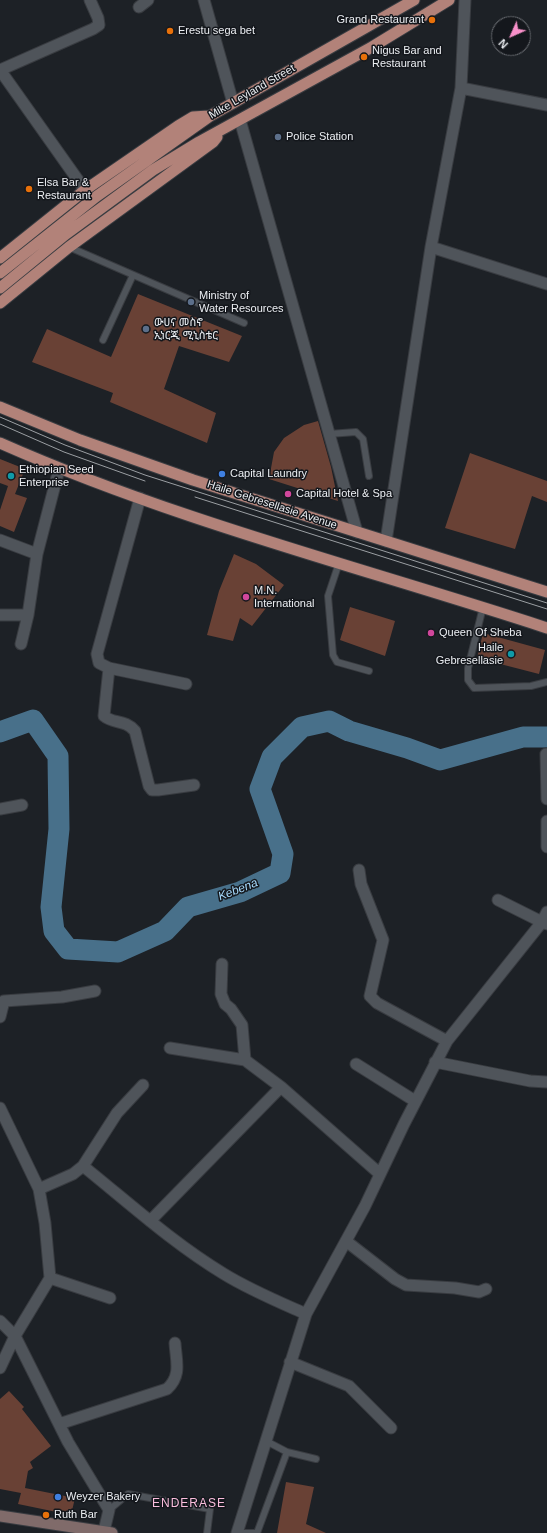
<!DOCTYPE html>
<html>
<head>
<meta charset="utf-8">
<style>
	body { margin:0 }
	#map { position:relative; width:547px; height:1533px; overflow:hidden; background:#1d2126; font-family:Helvetica,sans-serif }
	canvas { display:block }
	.north { position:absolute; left:491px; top:16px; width:40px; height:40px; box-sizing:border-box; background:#14171c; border:1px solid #6a6d72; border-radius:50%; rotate:225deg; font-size:11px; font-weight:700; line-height:16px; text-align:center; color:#ebeef2 }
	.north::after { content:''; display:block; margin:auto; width:14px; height:18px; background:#f990ca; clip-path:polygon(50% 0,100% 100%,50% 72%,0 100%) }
</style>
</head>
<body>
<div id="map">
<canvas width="547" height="1533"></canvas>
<div class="north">N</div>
</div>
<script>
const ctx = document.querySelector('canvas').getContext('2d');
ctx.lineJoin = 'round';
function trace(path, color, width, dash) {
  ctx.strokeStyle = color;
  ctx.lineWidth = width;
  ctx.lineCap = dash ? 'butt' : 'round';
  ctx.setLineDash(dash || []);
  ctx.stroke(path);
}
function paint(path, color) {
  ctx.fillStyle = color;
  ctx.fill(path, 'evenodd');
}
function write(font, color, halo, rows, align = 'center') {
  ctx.font = font + ' Helvetica,"Noto Sans Ethiopic",sans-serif';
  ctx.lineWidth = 3;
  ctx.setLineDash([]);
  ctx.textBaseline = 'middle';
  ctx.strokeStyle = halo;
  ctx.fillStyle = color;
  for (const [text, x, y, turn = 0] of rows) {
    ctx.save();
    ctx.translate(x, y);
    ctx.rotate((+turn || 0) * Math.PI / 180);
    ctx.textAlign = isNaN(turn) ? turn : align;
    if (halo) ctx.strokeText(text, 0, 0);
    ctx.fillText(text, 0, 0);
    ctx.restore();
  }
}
trace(new Path2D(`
	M0 732 33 720 58 756 59 829 51 907 54 931 68 949 118 952 165 931 188 907 240 892 280 873 283 854 260 789 272 757 302 727 329 721 349 731 407 748 440 760 523 737H547`), '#48708a', 21);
paint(new Path2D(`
	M138 294 242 336 229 362 179 346 164 389 216 413 207 443 110 402 113 393 32 362 47 329 111 357Z
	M318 421 331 467 338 501 269 479 274 452 284 438 304 425Z
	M470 453 547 481V502L532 496 515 549 445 528Z
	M0 459 25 469 15 494 27 498 14 532 0 526V510L8 486 0 483Z
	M234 554 256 564 284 585 252 626 240 618 233 641 207 635 219 591Z
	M350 607 395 621 385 656 340 640Z
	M483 633 545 650 539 674 477 658Z
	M9 1391 24 1407 22 1409 51 1446 30 1462 33 1468 28 1471 25 1488 75 1498 71 1515 18 1504 21 1493 0 1489V1399Z
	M286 1482 314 1487 306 1524 326 1533H277Z`), '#694135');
const service = new Path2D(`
	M69 247 244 323
	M103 340 133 275
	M329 434 356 432 363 439 369 476
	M339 563 328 596 333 655 337 662 369 671
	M483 607 468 668V680L474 688 531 686 547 682
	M266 1441 287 1452 316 1459
	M109 1510 128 1494 210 1509 207 1533
	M237 1533H257L287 1452`);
const minor = new Path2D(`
	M204 0 233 103
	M139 7 148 0
	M0 70 85 190
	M0 70 93 29 99 25 98 18 90 0
	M461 88 547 105
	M240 120 357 532
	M431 247 547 284
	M140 498 97 654 99 663 109 668 186 684
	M0 540 37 554
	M386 541 431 247 461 88 465 0
	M0 615H28
	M21 644 28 615 37 554 59 469
	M109 668 104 716C113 724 125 719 135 731L149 786 152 790H158L194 785
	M546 754 547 799
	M0 809 22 805
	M547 821V847
	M359 870 361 884 383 940 370 996 377 1003 447 1041
	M498 900 542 922 547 912
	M222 964 221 994 225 1004 231 1009 242 1025 245 1060
	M0 1017 4 1001 62 997 95 991
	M170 1048 245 1060 281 1087
	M435 1062 530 1081 547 1082
	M356 1064 415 1101
	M143 1085 117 1113 83 1166C129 1203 174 1244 224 1274 250 1290 279 1302 306 1314
	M0 1108 39 1189 45 1223 50 1278 15 1336 0 1368
	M39 1189 73 1174 83 1166
	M150 1221 281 1087 380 1174
	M346 1241 395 1279 406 1285 455 1288 479 1292 486 1289
	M50 1278 110 1298
	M0 1321 15 1336 68 1442 109 1510 104 1531
	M290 1362 349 1386 391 1428
	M59 1424 167 1389C182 1375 176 1361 175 1343
	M237 1533 306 1314 365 1206 404 1124 447 1041 542 922 547 924`);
const secondary = new Path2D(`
	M0 1516 112 1533`);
const primary = new Path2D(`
	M0 258 85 190 178 126 193 117 209 116
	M0 273 97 196 210 116 414 0
	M0 288 66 234 153 170 199 142 372 47 449 0
	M0 303 69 247 213 142 217 137
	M0 407 80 440 193 480 547 592
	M0 443C176 521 364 568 547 628`);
trace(service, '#393c41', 8);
trace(minor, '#393c41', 13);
trace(secondary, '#393c41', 13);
trace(primary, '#393c41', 13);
trace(service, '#4f545a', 6);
trace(minor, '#4f545a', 11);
trace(secondary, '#806b6a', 11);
trace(primary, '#b28279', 11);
trace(new Path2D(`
	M0 417 65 445 145 475 547 603
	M0 424 64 452 145 481
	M195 497 547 609`), '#9b9fa3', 1);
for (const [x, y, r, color] of [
	[432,20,4,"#e8710a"],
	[170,31,4,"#e8710a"],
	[364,57,4,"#e8710a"],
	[278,137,4,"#5c6f8a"],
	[29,189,4,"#e8710a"],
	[191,302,4,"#5c6f8a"],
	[146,329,4,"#5c6f8a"],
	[222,474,4,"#3f7fe0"],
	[11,476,4,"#0f9aa8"],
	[288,494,4,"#d1479c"],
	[246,597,4,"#d1479c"],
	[431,633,4,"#d1479c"],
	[511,654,4,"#0f9aa8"],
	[58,1497,4,"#3f7fe0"],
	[46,1515,4,"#e8710a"]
]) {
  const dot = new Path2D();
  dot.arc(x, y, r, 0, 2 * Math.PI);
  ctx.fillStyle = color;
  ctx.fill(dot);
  trace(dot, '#14171c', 1.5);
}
write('11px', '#ebeef2', '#14171c', [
	["Grand Restaurant",424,20,"right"],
	["Erestu sega bet",178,31],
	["Nigus Bar and",372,51],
	["Restaurant",372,64],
	["Police Station",286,137],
	["Elsa Bar &",37,183],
	["Restaurant",37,196],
	["Ministry of",199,296],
	["Water Resources",199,309],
	["ውሀና መስኖ",154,323],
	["ኢነርጂ ሚኒስቴር",154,336],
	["Ethiopian Seed",19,470],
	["Enterprise",19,483],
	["Capital Laundry",230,474],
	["Capital Hotel & Spa",296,494],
	["M.N.",254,591],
	["International",254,604],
	["Queen Of Sheba",439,633],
	["Haile",503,648,"right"],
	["Gebresellasie",503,661,"right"],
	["Weyzer Bakery",66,1497],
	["Ruth Bar",54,1515]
], 'left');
write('11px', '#ebeef2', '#14171c', [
	["Mike Leyland Street",252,92,-30],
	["Haile Gebresellasie Avenue",272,505,18]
]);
write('italic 12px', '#a5d9fc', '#14171c', [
	["Kebena",238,890,-21]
]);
ctx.letterSpacing = '1px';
write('12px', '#fabedd', '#14171c', [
	["ENDERASE",189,1504]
]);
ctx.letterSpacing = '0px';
</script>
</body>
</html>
